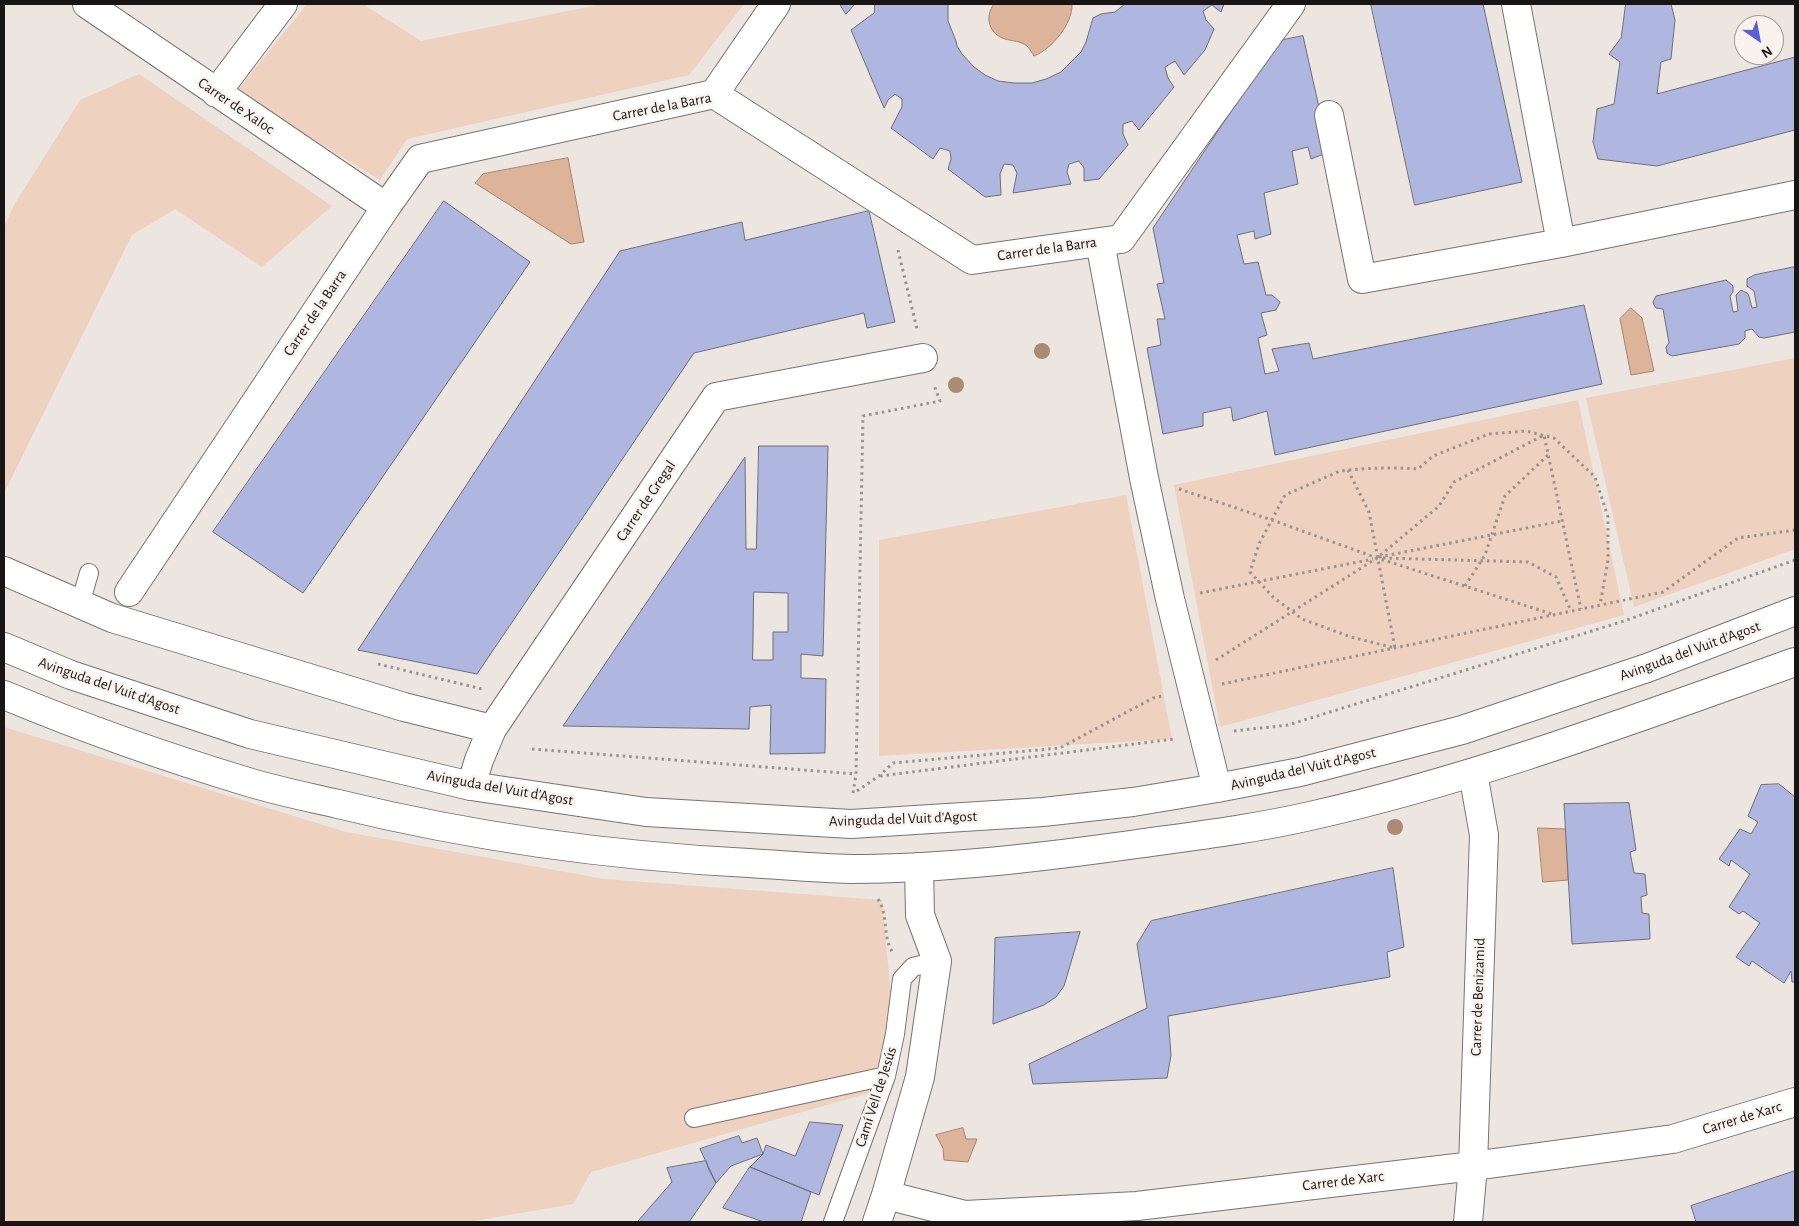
<!DOCTYPE html>
<html>
<head>
<meta charset="utf-8">
<style>
	body { margin:0 }
	#map { position:relative; width:1799px; height:1226px; overflow:hidden; background:#ede5e0; font-family:"Alegreya Sans",sans-serif }
	canvas { display:block }
	.frame { position:absolute; inset:0; border:5px solid #181514; pointer-events:none }
	.north { position:absolute; left:1734px; top:15px; width:50px; height:50px; box-sizing:border-box; background:#faf2ed; border:1px solid #a09a96; border-radius:50%; rotate:147deg; font-size:14px; font-weight:700; line-height:20px; text-align:center; color:#181514 }
	.north::after { content:''; display:block; margin:auto; width:18px; height:22px; background:#585fd7; clip-path:polygon(50% 0,100% 100%,50% 72%,0 100%) }
</style>
</head>
<body>
<div id="map">
<canvas width="1799" height="1226"></canvas>
<div class="frame"></div>
<div class="north">N</div>
</div>
<script>
const ctx = document.querySelector('canvas').getContext('2d');
ctx.lineJoin = 'round';
function paint(path, color) {
  ctx.fillStyle = color;
  ctx.fill(path, 'evenodd');
}
function trace(path, color, width, dash) {
  ctx.strokeStyle = color;
  ctx.lineWidth = width;
  ctx.lineCap = dash ? 'butt' : 'round';
  ctx.setLineDash(dash || []);
  ctx.stroke(path);
}
function write(font, color, halo, rows, align = 'center') {
  ctx.font = font + ' "Alegreya Sans",sans-serif';
  ctx.lineWidth = 5;
  ctx.setLineDash([]);
  ctx.textBaseline = 'middle';
  ctx.strokeStyle = halo;
  ctx.fillStyle = color;
  for (const [text, x, y, turn = 0] of rows) {
    ctx.save();
    ctx.translate(x, y);
    ctx.rotate((+turn || 0) * Math.PI / 180);
    ctx.textAlign = isNaN(turn) ? turn : align;
    if (halo) ctx.strokeText(text, 0, 0);
    ctx.fillText(text, 0, 0);
    ctx.restore();
  }
}
paint(new Path2D(`
	M307 4H363L421 41 602 4H744L689 75 407 139 380 180 236 92Z
	M139 74 332 206 262 267 175 209 132 235 4 493V227L14 205 80 100Z
	M1795 358V549L1634 607 1586 398Z
	M1578 400 1624 615 1220 727 1174 485Z
	M1126 495 1172 739 879 756V540Z
	M4 727 346 832 604 879 882 900 893 1017 869 1093 591 1172 573 1204 468 1222H4Z`), '#eed1bf');
const water = new Path2D(`
	M994 4H1072C1073 23 1052 49 1034 56 1032 53 1030 49 1027 46 1021 41 1012 41 1005 39 989 34 984 17 994 4Z
	M568 158 584 242 571 244 475 183 483 174Z
	M1631 308 1642 318 1654 371 1631 375 1620 319Z
	M1538 828 1566 829 1568 880 1543 882Z
	M963 1128 966 1139H977L968 1162 944 1160 943 1148 936 1135Z`);
paint(water, '#ddb49a');
trace(water, '#a28472', 1);
const building = new Path2D(`
	M840 4H855L846 14Z
	M875 4H948V21L956 41 957 46 962 54 974 67 985 75 998 81 1014 83H1032L1046 79 1061 72 1081 52 1086 42 1093 18 1101 14 1115 12 1125 4H1224L1221 12 1212 5 1203 11 1206 20 1214 29 1205 50 1184 75 1175 61 1165 67 1168 78 1174 87 1139 130 1132 121 1123 124V134L1128 145 1099 179 1084 181V168L1079 161 1069 164 1067 172 1071 184 1013 193 1017 173 1013 165 1004 164 1000 174 1001 195 985 197 948 169 951 159 950 151 940 148 933 159 891 128 902 107V99L895 94 888 100 884 108 851 30 874 13Z
	M1371 4H1483L1522 182 1415 205Z
	M1626 4H1671L1675 20 1671 59 1661 62 1657 94 1795 57V130L1657 166 1598 159 1593 142 1597 109 1614 104 1620 62 1609 54 1621 38Z
	M1303 36 1329 152 1311 159 1308 147 1292 151 1298 184 1264 193 1271 234 1255 239 1254 231 1237 235 1244 264 1258 262 1266 295H1272L1280 302 1276 310 1261 313 1267 335 1258 338 1265 374 1279 371 1272 349 1309 343 1313 359 1584 305 1602 384 1275 455 1267 411 1233 421 1231 407 1203 413V426L1163 434 1147 348 1161 345 1157 319H1165L1157 284 1164 283 1153 228 1278 41Z
	M444 201 530 262 303 593 213 532Z
	M869 211 895 322 867 328 864 313 694 353 477 674 358 650 620 251 742 222 745 240Z
	M1795 267V332L1764 338 1759 337 1752 329 1745 331V338L1739 344 1672 356 1667 353 1666 347 1669 343 1663 309 1656 308 1654 305 1653 302 1656 296 1726 280 1733 286V292L1730 296 1733 312 1738 311 1736 295 1741 290 1747 293 1749 296 1752 308 1757 307 1754 291 1747 286V279L1754 275Z
	M759 446H828L823 656 801 654V678L826 679 825 753 770 754 771 705 750 707 749 729 563 726 745 457 746 549H756ZM754 592 788 593V632H773V660H753Z
	M1779 784 1795 797V982H1792L1791 971 1784 983 1752 961 1749 966 1736 957 1760 923 1743 911 1739 914 1729 907 1750 874 1731 860 1729 866 1719 859 1740 829 1751 834 1758 822 1748 816 1761 785Z
	M1629 803 1636 850 1630 852 1634 873 1645 874 1647 895 1641 897 1642 913 1649 914 1650 939 1572 944 1564 804Z
	M1393 868 1404 947 1387 952 1390 977 1168 1016 1171 1055 1167 1078 1033 1084 1029 1064 1147 1008 1137 944 1151 921Z
	M1080 932 1064 986 1056 997 1044 1005 993 1024 995 938Z
	M810 1122 843 1125 819 1195 750 1167 763 1154 766 1145 795 1156Z
	M739 1136 742 1143 757 1138 763 1154 731 1166 716 1183 700 1149Z
	M706 1161 709 1170 716 1183 689 1222H641L638 1221 672 1182 667 1168Z
	M750 1167 811 1192 801 1222H764L723 1208Z
	M1795 1171V1222H1696L1691 1206Z`);
paint(building, '#afb7e0');
trace(building, '#6d6f76', 1);
const service = new Path2D(`
	M80 604 89 573
	M694 1118 886 1076
	M833 1222 886 1076 895 1034 902 979 913 967 937 961`);
const pedestrian = new Path2D(`
	M87 4 386 207
	M216 93 283 4
	M714 94 776 4
	M1100 242 1144 478 1170 599 1217 788
	M129 592 386 207 420 159 714 94 972 260 1121 239 1291 4`);
const minor = new Path2D(`
	M1516 4 1561 243
	M1329 115 1362 279 1561 243 1795 195
	M4 571 112 618 404 707 492 729
	M471 786 479 760 492 729 716 397 923 358
	M886 1195 965 1215 1137 1206 1473 1166 1673 1139 1795 1102
	M877 1222 886 1195 920 1077 937 961 920 915 919 867
	M1468 1222 1473 1166 1484 835 1473 773`);
const tertiary = new Path2D(`
	M4 647 71 675 250 734 471 786 646 812 851 824 1043 812 1133 802 1217 788 1300 772 1462 730 1647 668 1795 611
	M4 695C83 728 165 757 248 782 277 791 308 797 338 804 473 837 610 856 749 863 783 865 817 868 851 869 945 869 1044 857 1137 844 1195 836 1253 829 1310 816 1475 779 1637 718 1795 662`);
trace(service, '#7a736f', 20);
trace(pedestrian, '#7a736f', 30);
trace(minor, '#7a736f', 30);
trace(tertiary, '#7a736f', 30);
trace(new Path2D(`
	M898 250 917 329
	M1348 470 1369 512 1395 648 1351 637 1302 619 1273 597 1250 572 1259 544 1285 495 1340 471C1366 468 1392 467 1418 469L1433 456 1489 434 1526 431 1554 438 1595 477 1608 517V560L1600 605
	M1179 489 1272 520 1377 558 1555 615
	M1379 557 1562 521
	M1383 558 1528 562 1556 577 1571 611
	M1465 586 1485 555 1505 496 1548 455
	M1200 593 1373 559
	M1216 660 1377 558 1439 506 1454 482 1544 435 1581 609
	M378 664 482 689
	M1222 684 1663 592 1738 538 1795 530
	M1234 731 1288 725 1624 621 1795 560
	M532 749 856 774
	M880 776 1174 739
	M857 791 879 776 893 763 1060 748 1153 698 1162 696
	M853 793 856 774 863 416 940 401 934 385
	M878 899C889 916 882 937 893 953`), '#9a9491', 3, [2.5, 4]);
trace(service, '#fff', 18);
trace(pedestrian, '#fff', 28);
trace(minor, '#fff', 28);
trace(tertiary, '#fff', 28);
ctx.fillStyle = '#ac8b74';
for (const [x, y] of [
	[1042,351],
	[956,385],
	[1395,827]
]) {
  ctx.beginPath();
  ctx.arc(x, y, 8, 0, 2 * Math.PI);
  ctx.fill();
}
write('15px', '#181514', '#faf2ed', [
	["Carrer de Xaloc",236,106,34],
	["Carrer de la Barra",662,107,-11],
	["Carrer de la Barra",1047,249,-8],
	["Carrer de la Barra",315,313,-56],
	["Carrer de Gregal",646,501,-56],
	["Avinguda del Vuit d'Agost",1690,651,-20],
	["Avinguda del Vuit d'Agost",109,686,19],
	["Avinguda del Vuit d'Agost",1303,769,-13],
	["Avinguda del Vuit d'Agost",500,788,10],
	["Avinguda del Vuit d'Agost",903,819,-2],
	["Carrer de Benizamid",1478,997,-88],
	["Camí Vell de Jesús",876,1097,-72],
	["Carrer de Xarc",1742,1118,-17],
	["Carrer de Xarc",1343,1181,-7]
]);
</script>
</body>
</html>
